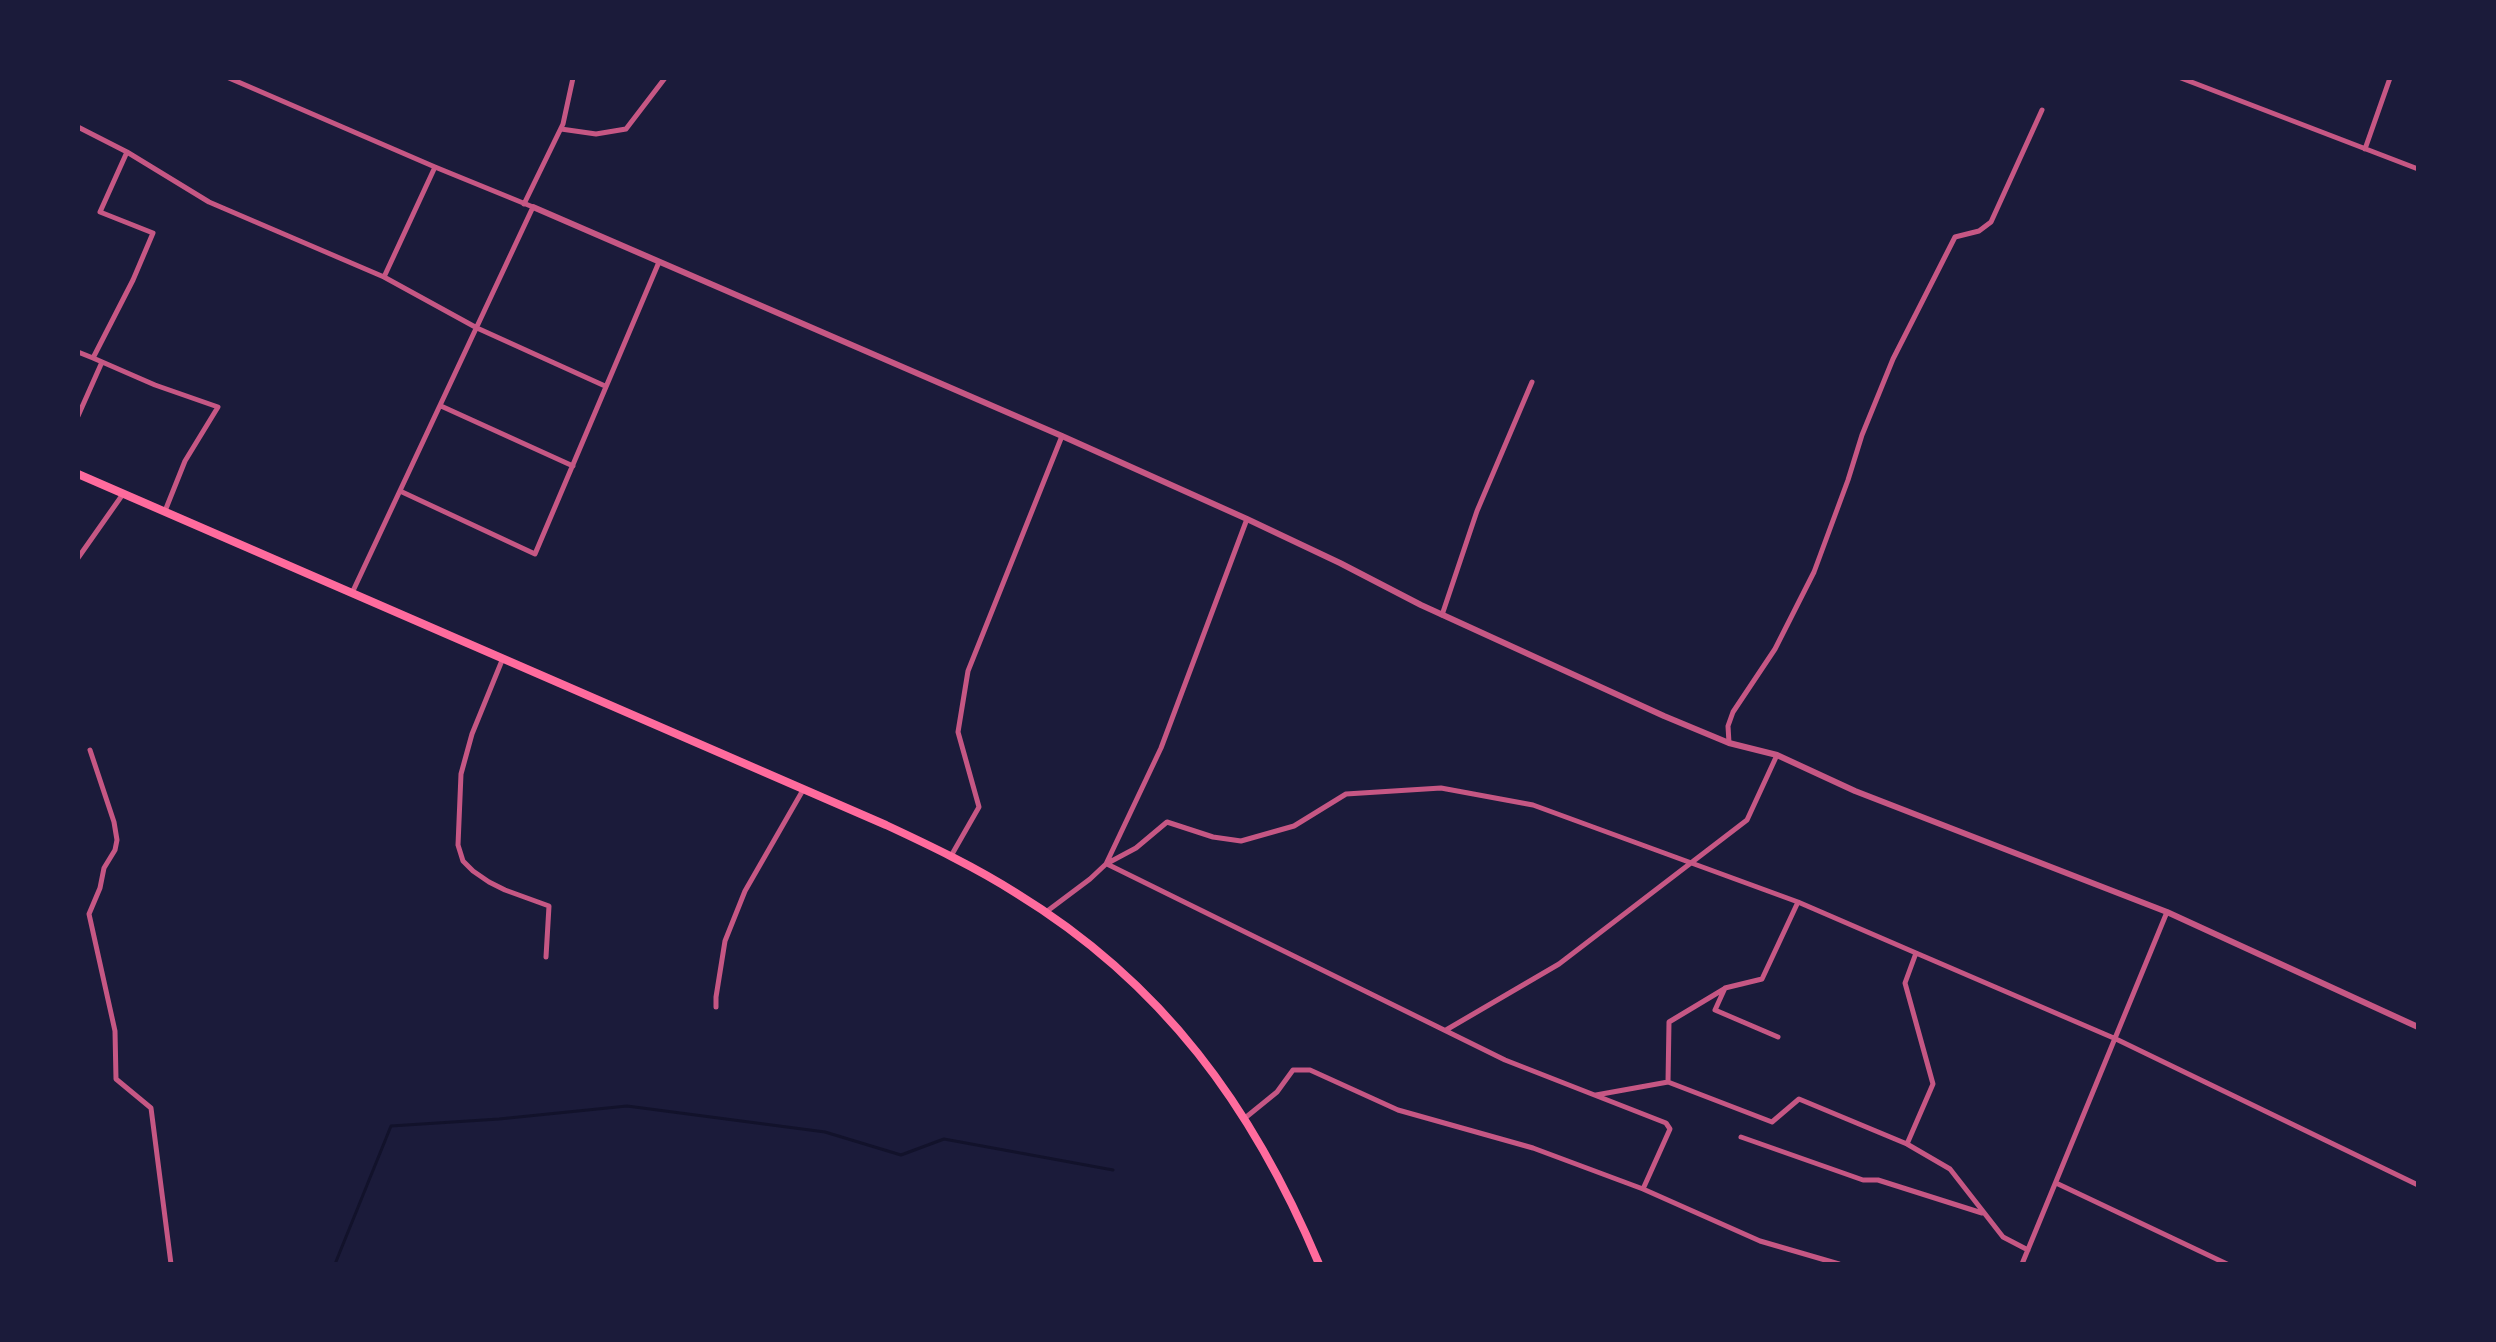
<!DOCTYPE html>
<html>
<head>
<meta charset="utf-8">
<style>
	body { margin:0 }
	#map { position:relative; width:2496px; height:1342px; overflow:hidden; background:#1b1b3a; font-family:Raleway,sans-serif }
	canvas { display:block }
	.frame { position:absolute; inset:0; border:80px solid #1b1b3a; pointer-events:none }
</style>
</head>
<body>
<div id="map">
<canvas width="2496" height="1342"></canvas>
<div class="frame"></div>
</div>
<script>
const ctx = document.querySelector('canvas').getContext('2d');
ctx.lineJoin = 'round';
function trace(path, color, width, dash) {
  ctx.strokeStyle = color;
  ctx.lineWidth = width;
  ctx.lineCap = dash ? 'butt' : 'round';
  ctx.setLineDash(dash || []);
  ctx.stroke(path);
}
trace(new Path2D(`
	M335 1264 391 1126 499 1119 627 1106 825 1132 901 1155 944 1139 1113 1170`), '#12122b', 3);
trace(new Path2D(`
	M229 78 435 167 533 207 352 593
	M2181 78 2418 169
	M78 127 127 152 209 202 384 277 477 328 605 386
	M561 129 596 134 626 129 665 78
	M2365 149 2390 78
	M524 204 563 124 573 78
	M384 277 435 167
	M78 352 93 358 133 280 153 233 100 212 127 152
	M93 358 155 385 218 407 185 461 165 511
	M441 406 573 466
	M78 416 102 362
	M400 491 535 554 659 262
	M78 558 123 494
	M1442 615 1477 511 1532 382
	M503 658 472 734 461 774 458 845 463 861 473 871 489 882 505 890 549 906 546 957
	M1729 743 1728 726 1733 712 1775 649 1814 572 1848 480 1862 435 1893 359 1955 237 1979 231 1991 222 2042 110
	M90 750 114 822 117 840 115 850 104 868 100 888 89 914 115 1031 116 1079 151 1108 171 1264
	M951 856 979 807 958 732 968 671 1062 436
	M1106 864 1136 848 1167 822 1213 837 1241 841 1294 826 1346 794 1441 788 1533 805 1798 902 1916 953 2116 1039 2418 1185
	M1107 864 1505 1060 1666 1123 1670 1129 1643 1189
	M1046 912 1090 879 1106 864 1161 748 1247 519
	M716 1007V997L725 941 745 891 803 790
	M1446 1030 1559 964 1747 820 1777 755
	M1778 1037 1715 1010 1725 988 1762 979 1798 902
	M1668 1082 1669 1022 1724 989
	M1596 1095 1668 1082 1772 1122 1799 1099 1907 1144 1950 1169 2003 1237 2028 1250
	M1245 1118 1277 1092 1293 1070H1310L1398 1110 1533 1148 1643 1189 1760 1241 1839 1264
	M1741 1137 1863 1180H1878L1982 1213
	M1907 1144 1933 1084 1905 983 1916 953
	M2056 1183 2227 1264
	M2022 1264 2167 912`), '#c65784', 5);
trace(new Path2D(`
	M533 207 1062 436 1247 519 1340 563 1421 605 1664 716 1729 743 1777 755 1855 791 2167 912 2418 1027`), '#c65784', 6);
trace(new Path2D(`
	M78 474 886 825C931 846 975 867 1016 893 1163 983 1253 1107 1319 1264`), '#ff6b9d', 8);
</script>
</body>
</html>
